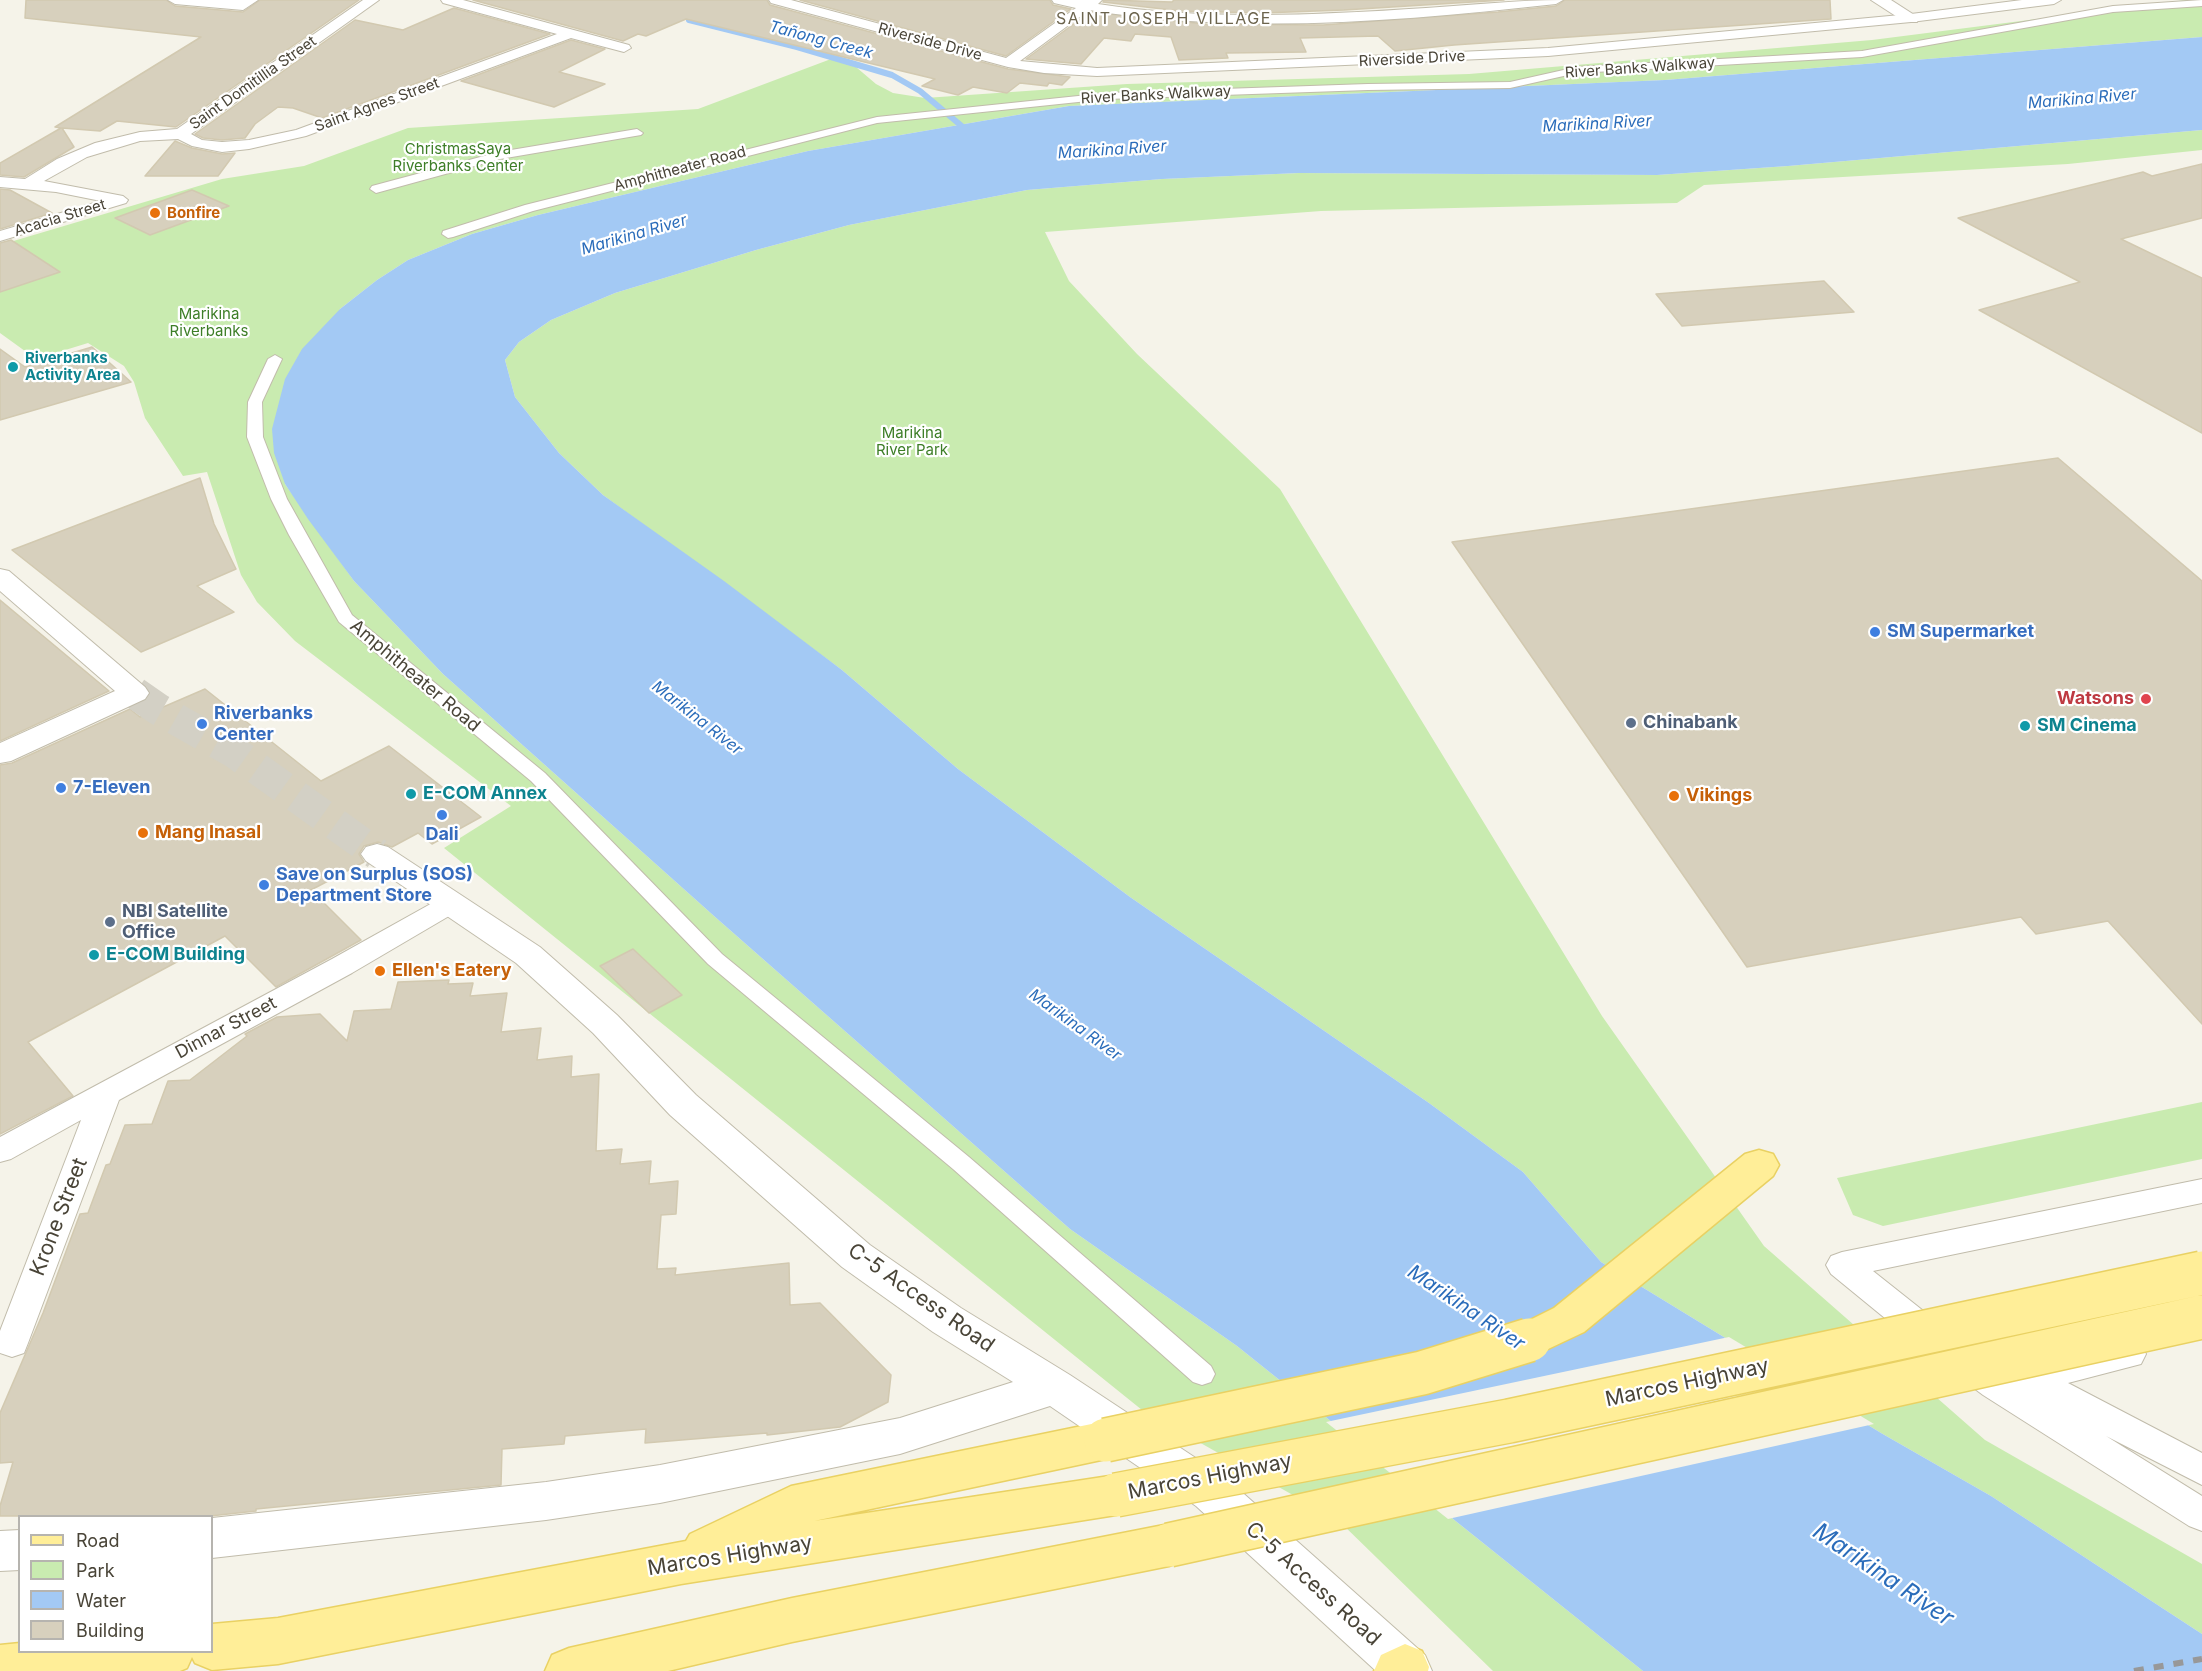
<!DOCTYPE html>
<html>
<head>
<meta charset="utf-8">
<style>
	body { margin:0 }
	#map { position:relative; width:2202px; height:1671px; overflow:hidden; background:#f5f3e9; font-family:Inter,sans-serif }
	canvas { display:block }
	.legend { position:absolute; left:18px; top:1515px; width:195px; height:138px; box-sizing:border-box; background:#fff; border:2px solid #b6b4af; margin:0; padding:8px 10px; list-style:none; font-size:18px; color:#494437 }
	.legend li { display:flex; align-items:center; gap:12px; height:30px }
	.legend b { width:30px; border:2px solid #b6b4af }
</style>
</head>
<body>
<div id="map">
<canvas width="2202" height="1671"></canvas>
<ul class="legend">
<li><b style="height:8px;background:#ffee98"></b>Road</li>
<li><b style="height:16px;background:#c9ebb0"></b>Park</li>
<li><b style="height:16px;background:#a3c9f4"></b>Water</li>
<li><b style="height:16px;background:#d7d0bd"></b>Building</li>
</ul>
</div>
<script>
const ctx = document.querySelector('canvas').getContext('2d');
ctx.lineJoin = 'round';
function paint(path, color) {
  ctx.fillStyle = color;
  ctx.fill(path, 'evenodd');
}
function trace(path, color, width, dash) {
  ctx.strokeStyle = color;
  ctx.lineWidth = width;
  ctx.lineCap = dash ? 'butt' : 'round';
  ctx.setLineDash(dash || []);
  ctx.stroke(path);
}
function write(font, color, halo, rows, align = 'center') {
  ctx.font = font + ' Inter,sans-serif';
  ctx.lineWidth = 4.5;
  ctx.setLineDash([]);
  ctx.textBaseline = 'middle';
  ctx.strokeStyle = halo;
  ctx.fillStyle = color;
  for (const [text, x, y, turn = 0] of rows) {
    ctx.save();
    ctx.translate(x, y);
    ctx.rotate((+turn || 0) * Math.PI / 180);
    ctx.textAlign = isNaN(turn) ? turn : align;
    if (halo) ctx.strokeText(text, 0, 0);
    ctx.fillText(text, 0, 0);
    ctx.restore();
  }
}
paint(new Path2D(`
	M2186 0H2202V37L1665 80 1069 106 808 151 538 215 472 234 408 260 377 280 340 309 285 484 354 581 443 674 714 916 1070 1229 1237 1346 1643 1671H1493L1339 1521 1142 1410 444 848 511 806 295 641 257 602 241 575 207 472 183 476 145 418 134 382 124 366 88 343 36 359 0 333V245L222 179 304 166 408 128 698 109 831 59 856 67 876 84 893 93 925 98 1127 84 1469 74 1872 40Z
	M2202 130V150L2068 164 1704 185 1677 203 1321 211 1045 232 1069 281 1137 354 1280 489 1602 1016 1764 1246 1985 1440 2202 1564V1634L1991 1496 1881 1433 1601 1262 1523 1172 1429 1103 1130 897 958 769 842 670 603 495 559 453 515 397 505 360 519 342 551 320 615 293 756 250 849 225 1027 190 1162 179 1299 173 1657 175 1788 166Z
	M2202 1102V1159L1883 1226 1853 1215 1837 1178Z`), '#c9ebb0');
paint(new Path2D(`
	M2202 37V130L1788 166 1657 175 1299 173 1162 179 1027 190 849 225 756 250 615 293 551 320 519 342 505 360 515 397 559 453 603 495 724 581 842 670 958 769 1130 897 1429 1103 1523 1172 1601 1262 1881 1433 1991 1496 2202 1634V1671H1643L1237 1346 1070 1229 714 916 443 674 354 581 308 519 285 484 274 453 272 429 285 379 302 349 340 309 377 280 408 260 472 234 538 215 808 151 1069 106 1665 80Z`), '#a3c9f4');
paint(new Path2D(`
	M1729 1337 1874 1424 1448 1519 1326 1422Z`), '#f5f3e9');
trace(new Path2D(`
	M689 20 797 47 892 75 920 91 970 133`), '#a3c9f4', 6);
const building = new Path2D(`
	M26 0H166L175 6 243 12 260 0H359L176 127 117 121 100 131 62 128 74 147 24 177 0 175V163L61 128 55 127 201 37 25 18Z
	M473 0H767L770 5 1008 69 1070 77 1062 85 1049 83 1047 86 1020 83 1007 93 973 87 958 95 922 86 935 79 686 19 646 36 638 34 623 41Z
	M800 0H1050L1053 5 1071 9 1006 56Z
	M1104 0 1172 2 1174 0H1504L1344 10 1262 13 1180 11 1103 2Z
	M1565 0H1830L1831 19 1454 45 1395 51 1378 36 1300 38 1306 52 1226 53 1228 58 1179 60 1171 37 1135 34 1131 41 1104 38 1081 64 1026 59 1090 12 1205 24 1323 25 1498 12 1556 6Z
	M454 8 550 34 322 118 293 108 278 107 255 124 245 138 222 140 203 138 195 134 355 20 403 30Z
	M571 40 605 49 559 72 605 84 554 107 461 81Z
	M175 141 192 148 222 154 235 153 218 176H145Z
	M2202 164V218L2121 239 2202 278V433L1979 310 2080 282 1958 218 2143 172 2152 176Z
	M0 189 10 190 52 213 0 229Z
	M192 190 229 206 150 235 115 218Z
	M11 240 60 272 0 292V243Z
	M1824 281 1854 312 1682 326 1656 294Z
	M92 347 131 382 0 420V349L25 367Z
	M2058 458 2202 581V1024L2108 921 2036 934 2021 917 1747 967 1452 542Z
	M200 478 214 524 236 569 197 586 234 612 141 652 12 550Z
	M0 600 109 691 0 741Z
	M205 689 321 781 389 746 481 817 432 844 418 833 392 847 378 842 364 846 359 854 364 862 311 890 361 940 276 987 225 936 28 1042 73 1096 0 1134V765L12 763 130 709 140 717Z
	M633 949 682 995 649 1013 600 966Z
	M449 980 448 984 473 983 470 996 507 993 501 1032 541 1028 537 1060 572 1056 571 1077 599 1074 596 1151 622 1149 620 1164 651 1161 649 1184 678 1181 676 1214 661 1215 657 1269 676 1268 675 1275 789 1263 790 1305 820 1303 891 1375 888 1402 840 1427 767 1435V1433L645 1443 646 1429 565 1436 564 1444 502 1449 501 1485 256 1509V1511L210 1516H0V1506L13 1462 0 1463V1413L43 1313 80 1214 88 1213 106 1165 110 1164 125 1125 152 1124 168 1081 190 1080 247 1036 245 1034 277 1017 320 1014 347 1041 354 1011 391 1009 398 982Z`);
paint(building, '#d7d0bd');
trace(building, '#d2c9b0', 1.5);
trace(new Path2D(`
	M135 693 158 709 234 752 377 854`), '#d3d0c5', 32, [32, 16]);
const pedestrian = new Path2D(`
	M2202 0V6L2113 12 1862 57 1577 73 1510 88 1368 90 1107 99 877 123 533 211 453 237 448 238 442 234 443 231 525 205 877 117 1107 93 1368 84 1510 82 1577 67 1862 51 2113 6Z
	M637 129 643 133 641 135 500 159 376 193 370 189 372 186 499 152Z
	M275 355 282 359 262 402 263 437 287 499 352 615 545 773 722 954 969 1157 1211 1366 1215 1374 1211 1382 1202 1385 1193 1382 953 1169 708 964 531 781 339 622 289 535 271 499 247 437 248 402 268 359Z`);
const minor = new Path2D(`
	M168 0H258L243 10 175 4Z
	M363 0H379L191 134 202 140 222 142 249 140 296 130 557 34 443 3 441 0H463L629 45 631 48 624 52 571 38 306 136 249 149 222 152 192 146 178 139 140 141 87 157 44 181 123 196 128 200 126 203 0 241V231L101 201 56 192 0 187V177L25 179 57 159 95 143 140 132 177 129Z
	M769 0H791L1006 58 1076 8 1054 3 1052 0H1102L1098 4C1206 21 1318 15 1426 8 1472 5 1517 0 1563 0L1556 4C1402 21 1243 35 1089 10L1020 61 1097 68 1548 48 1911 14 2022 0H2061L2054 4 1911 22 1548 56 1097 76 1044 73 1008 67 771 3Z
	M452 894 461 897 465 903 461 909 352 973 119 1100 28 1343 24 1353 12 1357 0 1353V1331L81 1120 11 1159 0 1162V1137L332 959 443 897Z
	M2202 1179V1203L1873 1271 1931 1317 1946 1320 2031 1365 2129 1340 2141 1344 2146 1354 2141 1364 2068 1383 2202 1453V1485L2106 1436 2202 1496V1531L2189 1526 1983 1395 1955 1374 1950 1364 1954 1356 1937 1347 1931 1350 1919 1346 1831 1274 1826 1265 1831 1256 1842 1252Z`);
const tertiary = new Path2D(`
	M1871 0H1891L1919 18 1917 22H1905Z
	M0 569 9 571 145 687 149 693 145 699 11 761 0 763V743L115 691 0 591Z
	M377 844 388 847 540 947 617 1015 696 1095 870 1245 961 1308 1070 1375 1226 1478 1425 1655 1432 1671H1376L1196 1506 1050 1406 900 1454 660 1503 546 1520 212 1558V1518L546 1482 660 1465 900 1418 1013 1382 933 1332 842 1267 670 1115 593 1033 516 963 366 861 361 854 366 847Z
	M20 1530V1570L0 1571V1531Z`);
const primary = new Path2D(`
	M1759 1150 1773 1154 1779 1165 1773 1176 1584 1332 1529 1358 1514 1352 1508 1340 1514 1328 1554 1308 1745 1154Z
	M1106 1421 1122 1426 1128 1440 1122 1454 1106 1459 814 1521 1116 1475 1132 1481 1139 1495 1132 1509 1116 1515 681 1584 278 1664 212 1670 195 1663 192 1657 187 1668 180 1671H0V1645L20 1643V1652H212V1624L278 1618 686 1541 690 1534 791 1486Z
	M1169 1524 1185 1530 1192 1545 1185 1560 1169 1566 792 1642 668 1671H545L552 1655 569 1648 792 1598Z
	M1405 1644 1422 1651 1429 1667 1428 1671H1374L1381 1655Z`);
trace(pedestrian, '#c1bcab', 2);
trace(minor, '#c1bcab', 2);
trace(tertiary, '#c1bcab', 2);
trace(primary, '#e9d163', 3);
paint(pedestrian, '#fff');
paint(minor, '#fff');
paint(tertiary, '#fff');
paint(primary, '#ffee98');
trace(new Path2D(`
	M2134 1671 2202 1659`), '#989898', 6, [10, 10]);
const primaryBridge = new Path2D(`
	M1106 1440 1422 1373 1529 1340
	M1116 1495 1509 1421 2202 1273
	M1169 1545 2202 1317`);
trace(primaryBridge, '#e9d163', 46, []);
trace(primaryBridge, '#ffee98', 43);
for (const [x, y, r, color] of [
	[155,213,6,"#e8710a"],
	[13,367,6,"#0f9aa8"],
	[1875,632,6,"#3f7fe0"],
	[2146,699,6,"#e0444e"],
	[1631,723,6,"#5c6f8a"],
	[202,724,6,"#3f7fe0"],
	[2025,726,6,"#0f9aa8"],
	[61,788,6,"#3f7fe0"],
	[411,794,6,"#0f9aa8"],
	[1674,796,6,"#e8710a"],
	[442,815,6,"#3f7fe0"],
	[143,833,6,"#e8710a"],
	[264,885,6,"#3f7fe0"],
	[110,922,6,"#5c6f8a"],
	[94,955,6,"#0f9aa8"],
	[380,971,6,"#e8710a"]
]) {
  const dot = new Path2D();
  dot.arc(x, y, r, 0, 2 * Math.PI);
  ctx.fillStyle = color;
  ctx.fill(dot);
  trace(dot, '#fff', 2);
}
write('15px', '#494437', '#fff', [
	["Riverside Drive",930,42,15],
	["Riverside Drive",1412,59,-3],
	["River Banks Walkway",1640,68,-4],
	["Saint Domitillia Street",253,83,-35],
	["River Banks Walkway",1156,95,-3],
	["Saint Agnes Street",377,105,-20],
	["Amphitheater Road",680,169,-15],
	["Acacia Street",60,218,-17]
]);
write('15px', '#3d7e27', '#fff', [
	["ChristmasSaya",458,149],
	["Riverbanks Center",458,166],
	["Marikina",209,314],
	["Riverbanks",209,331],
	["Marikina",912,433],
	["River Park",912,450]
]);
write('bold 15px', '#c56008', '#fff', [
	["Bonfire",167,213]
], 'left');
write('bold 15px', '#0d838f', '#fff', [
	["Riverbanks",25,358],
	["Activity Area",25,375]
], 'left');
ctx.letterSpacing = '1.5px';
write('16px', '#6c644d', '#fff', [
	["SAINT JOSEPH VILLAGE",1164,19]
]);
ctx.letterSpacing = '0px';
write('italic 16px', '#2a6cba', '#fff', [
	["Tañong Creek",821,40,15],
	["Marikina River",2082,99,-5],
	["Marikina River",1597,124,-3],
	["Marikina River",1112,150,-4],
	["Marikina River",634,235,-16],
	["Marikina River",697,718,38],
	["Marikina River",1075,1025,36]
]);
write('bold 18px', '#366cbe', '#fff', [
	["SM Supermarket",1887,632],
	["Riverbanks",214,714],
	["Center",214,735],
	["7-Eleven",73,788],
	["Dali",442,835,"center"],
	["Save on Surplus (SOS)",276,875],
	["Department Store",276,896]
], 'left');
write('18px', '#494437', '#fff', [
	["Amphitheater Road",415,676,40],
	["Dinnar Street",226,1028,-28]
]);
write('bold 18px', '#be3a42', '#fff', [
	["Watsons",2134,699]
], 'right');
write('bold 18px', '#4e5e75', '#fff', [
	["Chinabank",1643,723],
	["NBI Satellite",122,912],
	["Office",122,933]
], 'left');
write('bold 18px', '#0d838f', '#fff', [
	["SM Cinema",2037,726],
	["E-COM Annex",423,794],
	["E-COM Building",106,955]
], 'left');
write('bold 18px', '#c56008', '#fff', [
	["Vikings",1686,796],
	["Mang Inasal",155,833],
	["Ellen's Eatery",392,971]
], 'left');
write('italic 20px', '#2a6cba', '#fff', [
	["Marikina River",1466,1308,34]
]);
write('21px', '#494437', '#fff', [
	["Krone Street",59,1217,-69],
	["C-5 Access Road",921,1298,35],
	["Marcos Highway",1687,1383,-12],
	["Marcos Highway",1210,1477,-11],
	["Marcos Highway",730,1556,-9],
	["C-5 Access Road",1313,1584,42]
]);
write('italic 24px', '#2a6cba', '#fff', [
	["Marikina River",1883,1575,34]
]);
</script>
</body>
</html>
